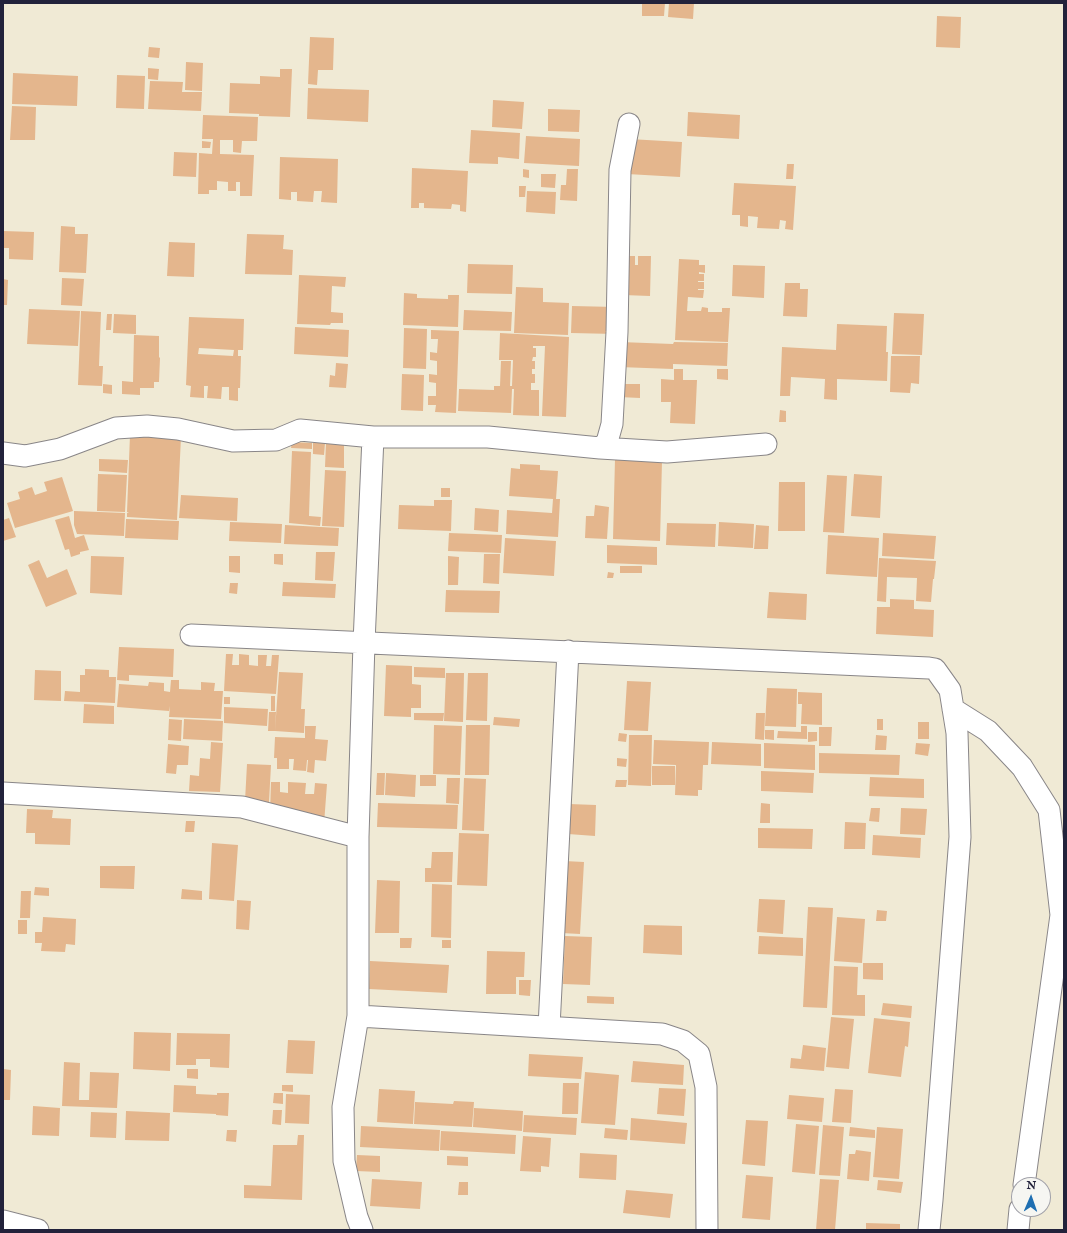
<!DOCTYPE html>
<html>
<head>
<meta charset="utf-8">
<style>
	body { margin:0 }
	#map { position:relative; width:1067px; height:1233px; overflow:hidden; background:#f0ead5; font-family:"IM FELL English",serif }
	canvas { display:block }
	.frame { position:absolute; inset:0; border:4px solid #22223b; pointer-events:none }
	.north { position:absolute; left:1011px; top:1177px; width:40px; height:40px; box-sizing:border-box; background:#f6f6f2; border:1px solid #a1a1a9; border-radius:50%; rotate:2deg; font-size:11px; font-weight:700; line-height:16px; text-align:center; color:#22223b }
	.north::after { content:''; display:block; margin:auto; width:14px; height:18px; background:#1f6fb2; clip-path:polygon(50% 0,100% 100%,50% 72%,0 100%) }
</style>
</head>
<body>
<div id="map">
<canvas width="1067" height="1233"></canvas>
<div class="frame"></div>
<div class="north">N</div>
</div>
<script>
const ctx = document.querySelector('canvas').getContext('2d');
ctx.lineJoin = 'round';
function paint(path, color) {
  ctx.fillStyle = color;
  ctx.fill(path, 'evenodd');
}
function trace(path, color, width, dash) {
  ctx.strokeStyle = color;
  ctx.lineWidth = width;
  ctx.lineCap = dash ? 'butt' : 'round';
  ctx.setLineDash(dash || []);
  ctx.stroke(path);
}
paint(new Path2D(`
	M642 3H665L664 16H642Z
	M669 3H694L693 19 668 17Z
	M937 16 961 17 960 48 936 47Z
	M310 37 334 38 333 70H318L317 85 308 84Z
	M149 47 160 48 159 58 148 57Z
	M186 62 203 63 202 91 185 90Z
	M148 68 159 69 158 80 148 79Z
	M280 69H292L290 117 259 116V114L229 113 230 83 260 84V76L280 77Z
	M13 73 78 76 77 106 12 104Z
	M117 75 145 76 144 109 116 108Z
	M150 81 183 82 182 92H202L201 111 148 109Z
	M308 88 369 90 368 122 307 119Z
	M493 100 524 102 522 129 492 127Z
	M12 106 36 107 35 140H10Z
	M548 109 580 110 579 132 548 131Z
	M688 112 740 115 739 139 687 136Z
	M203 115 258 117 257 141H242L241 153 233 152V140H220V154L254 155 252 196H240V182H236V191H228V182L217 181V190H209V194H198L199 153 212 154 213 139H202Z
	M471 130 520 133 519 159 498 157V164L469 163Z
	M526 136 580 139 579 166 524 163Z
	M629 139 682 142 680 177 627 174Z
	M202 141 211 142 210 148H202Z
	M174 152 197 153 196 177 173 176Z
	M280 157 338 159 337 203 321 202 322 191H314L313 202 297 201V192H291V200L279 199Z
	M787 164H794L793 179H786Z
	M412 168 468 171 466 212 460 211V205L452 204 451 209 424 208V203H419V208H411Z
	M523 169 529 170V178L523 177Z
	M567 169H578L577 201 560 200 561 185H566Z
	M541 174H556L555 188 541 187Z
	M734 183 796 186 793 230 785 229 786 221 780 220 779 229 757 228 758 217 748 216V227L740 226V215H732Z
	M519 186H526L525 197H519Z
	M527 191 556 192 555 214 526 212Z
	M61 226 75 227V234H88L86 273 59 272Z
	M3 231 34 232 33 260 9 259V248H3Z
	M247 234 284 235 283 249 293 250 292 275 245 274Z
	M169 242 195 243 194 277 167 276Z
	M624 256H635V265H638V256H651L650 296 623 295Z
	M679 259 699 260V265H705V273L699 272V274H704V281H698V282H704V289H698V290H704L703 298 688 297 687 311H701L702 307 708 308V312H722V308H730L728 342 675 340Z
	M468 264 513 265 512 294 467 293Z
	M733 265 765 266 764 298 732 296Z
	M299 275 346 277 345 287 332 286 331 312 343 313V323H331L330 325 297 324Z
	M62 278 84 279 82 306 61 305Z
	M3 279 8 280 7 305H3Z
	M785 283H800V289H808L807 317 783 316Z
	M516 287 543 288V302L569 303 568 335 514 333Z
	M404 293 417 294V298L448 299V295H459L458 327 403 325Z
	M572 306 616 307 615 334 571 333Z
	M29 309 80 311 78 346 27 344Z
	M464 310 512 312 511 331 463 330Z
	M81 311 101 312 99 366H103L102 386 78 385Z
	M894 313 924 314 922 355 892 354Z
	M107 314H112L111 330H106Z
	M114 314 136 315V334L113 333Z
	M189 317 244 319 243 350H238V356H241L240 388H238V401L229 400V387H222L221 399 207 398 208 386H204V398L190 397 191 386 186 385ZM199 348 234 350 233 356 198 354Z
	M837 324 887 326 886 352H888L887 381 837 379V400L824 399 825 379 791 377 790 396H780L782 347 836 350Z
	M295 327 349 330 348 357 294 354Z
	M404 328 427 329 426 369 403 368Z
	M431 330 459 331 456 413 435 412 436 405H428V396H436V383L429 382V374L437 375V361L430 360V352L437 353 438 339H431Z
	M500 333 569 337 566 417 542 416 545 346H533V348H536V357H533L532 361H535V369H532V374H535V383H531V390H539V416L513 415 514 389H512L511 413 458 411 459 389 494 390V386H500L501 361H511L510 386H512L513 360H499Z
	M134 335 159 336V357L160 358 159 382H154V388H140V395L122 394V381L133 382Z
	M620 342 673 344 674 342 728 343 727 366 673 364V369L619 367Z
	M891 356H920L919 384 911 383 910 393 890 392Z
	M336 363 348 364 346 388 329 387 330 375 335 376Z
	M674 369H683V380H697L695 424 670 423 671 402H661V379L674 380Z
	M717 369H728V380L717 379Z
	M402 374 424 375 423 411 401 410Z
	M103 384 112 385V394L103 393Z
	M619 384H640V398L619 397Z
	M780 410 786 411V422H779Z
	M130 435 181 437 177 520 127 517V513H129L127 512Z
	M292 442 312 443V449L291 448Z
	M313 443H325L324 455 313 454Z
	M326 443 344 444V468L325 467Z
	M292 451 311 452 309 516 321 517 320 526 289 523Z
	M99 459 128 460 127 473 99 471Z
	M615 459 662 461 660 541 613 539Z
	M520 464 540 465V470L558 471 556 499H560L558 537 506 534 507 510 552 513 553 499 509 496 511 468 520 469Z
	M325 470 346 471 344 527 322 526Z
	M98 474 127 475 125 512 97 511Z
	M854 474 882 476 880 518 851 516Z
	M827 475 847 476 844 533 823 532Z
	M62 477 73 511 15 528 7 503 20 499 18 492 32 487 35 495 47 491 44 482Z
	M779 482H805V531H778Z
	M441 488H450V497H441Z
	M181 495 238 498 237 521 179 518Z
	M434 500H452L451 531 398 529 399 505 434 506Z
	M595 505 609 507 607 539 585 538 586 516H594Z
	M475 508 499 510 498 532 474 530Z
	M74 511 125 513 124 536 77 534 74 525Z
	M69 516 75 538 84 535 89 550 80 552V554L71 557 69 549 65 550 55 520Z
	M9 518 16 537 3 541V520Z
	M126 519 179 521 178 540 125 538Z
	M230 522 282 524 281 543 229 541Z
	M719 522 754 524 753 548 718 546Z
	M667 523 716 524 715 547 666 545Z
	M285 525 339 528 338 546 284 544Z
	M756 525 769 526 768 549H754Z
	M449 533 502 535 501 553 448 551Z
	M883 533 936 536 934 559 882 556Z
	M828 535 879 538 877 577 826 574Z
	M505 538 556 541 554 576 503 573Z
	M607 545 657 547V565L607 563Z
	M316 552H335L333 581 315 580Z
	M274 554H283V565L274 564Z
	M484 554H500L499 584 483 583Z
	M91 556 124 557 122 595 90 593Z
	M229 556H240V573L229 572Z
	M448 556 459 557 458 585H448Z
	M879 558 936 561 934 579H933L931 602 916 601 917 578 887 577 886 602 877 601Z
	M39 560 47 578 67 569 77 594 46 607 28 565Z
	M620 566H642V573H620Z
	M608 572 614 573 613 578H607Z
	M283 582 336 584 335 598 282 596Z
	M230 583H238L237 594 229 593Z
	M446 590 500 591 499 613 445 612Z
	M769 592 807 594 806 620 767 618Z
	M890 599 914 600V609L934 610 933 637 876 634 877 607H890Z
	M119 647 174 649 173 677 129 675V681L117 680Z
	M226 654H233L232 665H239V654L249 655V665L258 666V655H267L266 666H271L272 655H279L276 694 224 691Z
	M386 665 412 666V684L421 685V708H411V717L384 716Z
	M414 667 445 668V678L414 677Z
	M85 669 109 670V677H116L115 703 64 701 65 691 80 692V675H85Z
	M35 670 61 671V701L34 700Z
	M279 672 303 673 301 709H305L304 733 275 731Z
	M446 673H464L463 722 444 721Z
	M468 673H488L487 721 466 720Z
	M171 680H179V689L201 690V682L215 683 214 691H223L221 719 169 717 170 706 169 711 117 707 119 684 148 686 149 682 164 683V691L170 692Z
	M627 681 651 682 648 731 624 730Z
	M767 688 797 689 796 727 765 726Z
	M798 692 822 693V725L801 724 802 704H798Z
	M271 696H275V711H271Z
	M224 697H230V704H224Z
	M84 704 114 706V724L83 723Z
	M224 707 268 709 267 726 224 723Z
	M269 712H276L275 731H268Z
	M414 713H444L443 721 414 720Z
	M756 713H765L764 740 755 739Z
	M494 717 520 719 519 727 493 725Z
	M169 719 182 720 181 741 168 740Z
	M184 719 223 721 222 741 183 739Z
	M877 719H883V730H877Z
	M918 722H929V739H918Z
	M434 725 462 726 460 775 433 774Z
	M466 725H490L489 775H465Z
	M305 726H316L315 739 328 740 326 761 315 760 314 773 307 772 308 760H307L306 771 293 770 294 759H289V769H277V758H274L275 737 305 738Z
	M801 726H807V739L777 738 778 731 801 732Z
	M819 727H832L831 746H819Z
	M765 730H774V740L765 739Z
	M808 732H817V741L808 742Z
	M619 733 627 734 626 742 618 741Z
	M629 735H652L651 786 628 785Z
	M876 735 887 736 886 750H875Z
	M654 740 709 742 708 765H703L702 790H698V796L675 795 676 765 653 764Z
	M211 742 223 743 220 792 189 791 190 775 199 776 200 758 210 759Z
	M712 742 761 744V766L711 764Z
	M764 743 815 745V770L764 768Z
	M916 743 930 744 928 756 915 754Z
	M168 744 189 746 188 765H177L176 774 166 773Z
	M819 753 900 755 899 775 819 773Z
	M617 758 627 759 626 767 617 766Z
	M247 764 271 765 269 802 245 801Z
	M652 766H675V785H652Z
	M761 771 814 773 813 793 761 791Z
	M377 773H385L384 795H376Z
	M386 773 416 775 415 797 385 795Z
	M420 775H436V786H420Z
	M870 777 924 779V798L869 796Z
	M447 778H460L459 804 446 803Z
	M464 778 486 779 484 831 462 830Z
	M616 780H627L626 787H615Z
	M271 782H280V792L288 793V782L306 783 305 794H314L315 783 327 784 324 824 270 813Z
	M378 803 458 805 457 829 377 827Z
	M761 803 770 804V823H760Z
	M569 804 596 805 595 836 568 834Z
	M871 808H880L879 822 869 821Z
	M901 808 927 809 925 835 900 834Z
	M27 809 53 810 52 818 71 819 70 845 35 844V833H26Z
	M186 821H195L194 832H185Z
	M845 822 866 823 865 849H844Z
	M758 828 813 829 812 849 758 848Z
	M459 833 489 834 487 886 457 885Z
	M873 835 921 838 920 858 872 855Z
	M212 843 238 845 234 901 209 899Z
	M432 852H453L452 882H425V868H431Z
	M564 861 584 862 580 934 561 933Z
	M100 866H135L134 889 100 888Z
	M377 880 400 881 399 933H375Z
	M432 884 452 885 451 938 431 937Z
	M35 887 49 888V896L34 895Z
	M182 889 202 891V900L181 899Z
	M21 891H31L30 918H20Z
	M759 899 785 900 783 934 757 932Z
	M237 900 251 901 249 930 236 929Z
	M808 907 833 908 827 1008 803 1007Z
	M877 910 887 911 886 921H876Z
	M43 917 76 919 75 945 66 944 65 952 41 951 42 943H35V932H42Z
	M837 917 865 919 862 963 834 961Z
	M18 920H27V934H18Z
	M644 925 682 926V955L643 953Z
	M565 936 592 937 590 985 563 984Z
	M759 936 803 938V956L758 954Z
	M400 938H412L411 948H400Z
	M442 940H451V948H442Z
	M487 951 525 952 524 977H516V994H486Z
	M370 961 449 965 447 993 369 989Z
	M863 963H883V980L863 979Z
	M834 966 858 967 857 995H865V1016L832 1015Z
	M519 980H531L530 996 519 995Z
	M587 996 614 997V1004L587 1003Z
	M883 1003 912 1006 911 1018 881 1015Z
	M831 1017 854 1019 849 1069 826 1067Z
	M874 1018 910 1022 908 1047 905 1046 901 1077 868 1073Z
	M134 1032 171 1033 170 1071 133 1069Z
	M177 1033 230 1034 229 1068 210 1067V1059H196V1065H176Z
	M288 1040 315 1041 313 1074 286 1073Z
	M803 1045 826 1048 824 1071 790 1068 791 1058 801 1059Z
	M529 1054 583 1057 581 1079 528 1076Z
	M633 1061 684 1065 683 1085 631 1082Z
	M64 1062 80 1063 79 1100H89L90 1072 119 1073 117 1108 62 1106Z
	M3 1069 11 1070 10 1100H3Z
	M187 1069H198V1079L187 1078Z
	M585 1072 619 1075 615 1125 581 1123Z
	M563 1083H579L578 1114H562Z
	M174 1085 196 1086V1094L217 1095V1093H229L228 1116 216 1115V1114L173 1112Z
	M282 1085H293V1092L282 1091Z
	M659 1088 686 1089 684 1116 657 1114Z
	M379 1089 415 1091 413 1124 377 1122Z
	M835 1089 853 1090 851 1123 832 1122Z
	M274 1093H283V1104L273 1103Z
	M286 1094 310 1095 309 1124 285 1123Z
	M789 1095 824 1098 822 1122 787 1119Z
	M454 1101 474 1102 472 1127 414 1124 415 1102 453 1104Z
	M33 1106 60 1108 59 1136 32 1135Z
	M474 1108 523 1111 522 1131 473 1127Z
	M273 1110H282L281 1125 272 1124Z
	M126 1111 170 1113 169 1141 125 1140Z
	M91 1112 117 1113 116 1138 90 1137Z
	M524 1115 577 1118 576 1135 523 1132Z
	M631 1118 687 1123 685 1144 630 1140Z
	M746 1120 768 1121 765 1166 742 1164Z
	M796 1124 819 1126 815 1174 792 1172Z
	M823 1125 844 1127 840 1176 819 1175Z
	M361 1126 440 1130 439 1151 360 1147Z
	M850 1127 875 1130V1138L849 1136Z
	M877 1127 903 1129 899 1179 873 1177Z
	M605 1128 628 1130 627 1140 604 1138Z
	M227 1130H237L236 1142 226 1141Z
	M441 1131 516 1135 515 1154 440 1150Z
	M298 1135H304L302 1200 244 1198V1185L271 1186 273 1145H297Z
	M523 1136 551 1138 549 1167 541 1166V1172L520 1171Z
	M856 1150 871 1152 869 1181 847 1179 849 1154H855Z
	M580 1153 617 1155 616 1180 579 1178Z
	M357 1155 380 1156V1172L356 1171Z
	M447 1156 468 1157V1166L447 1165Z
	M746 1175 773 1177 770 1220 742 1218Z
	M372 1179 422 1182 420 1209 370 1206Z
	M820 1179 839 1180 835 1230H816Z
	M878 1180 903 1182 901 1193 877 1190Z
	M459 1182H468V1195H458Z
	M626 1190 673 1194 670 1218 623 1213Z
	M866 1223 900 1224V1230H866Z`), '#e4b68d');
const minor = new Path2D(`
	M600 448 667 452 766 444
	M3 453 25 456 60 449 116 428 147 426 178 429 233 441 276 440 300 430 373 437H488L600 448 607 442 612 424 617 332 620 170 629 124
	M191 635 929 668 935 669 950 690 957 733 960 837 932 1200 929 1230
	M953 709 988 731 1022 767 1049 810 1061 915 1024 1185
	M3 793 242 807 358 837
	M358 1016 662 1034 683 1041 699 1054 706 1087 707 1230
	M549 1027 568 651
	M3 1221 38 1230
	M362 1230 357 1217 344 1161 343 1107 358 1016V837L364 643 373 437
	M1018 1230 1020 1209`);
trace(minor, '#898688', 23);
trace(minor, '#fff', 21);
</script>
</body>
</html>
